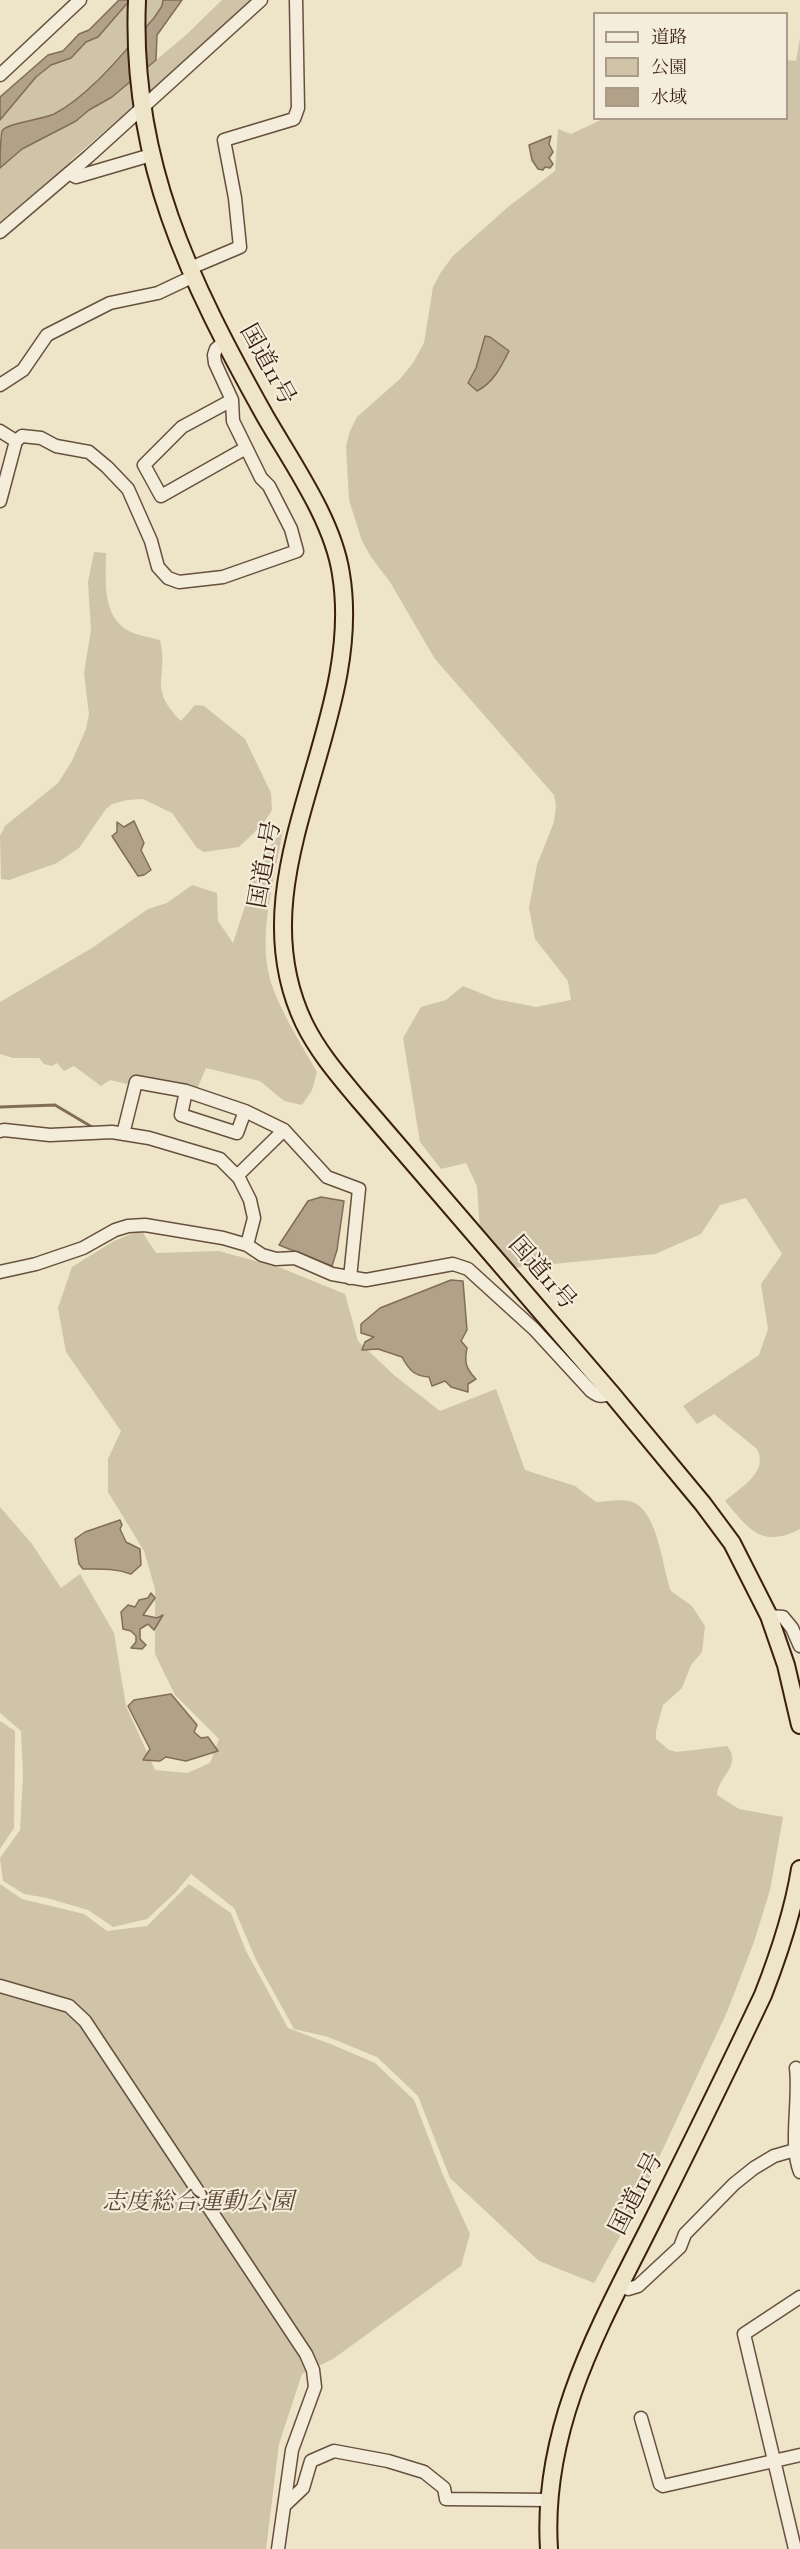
<!DOCTYPE html>
<html>
<head>
<meta charset="utf-8">
<style>
	body { margin:0 }
	#map { position:relative; width:800px; height:2549px; overflow:hidden; background:#eee4c7; font-family:"Sorts Mill Goudy","Noto Serif JP",serif }
	canvas { display:block }
	.legend { position:absolute; left:593px; top:12px; width:195px; height:108px; box-sizing:border-box; background:#f4eddb; border:2px solid #aa9b89; margin:0; padding:8px 10px; list-style:none; font-size:18px; color:#3a1f0f }
	.legend li { display:flex; align-items:center; gap:12px; height:30px }
	.legend b { width:30px; border:2px solid #aa9b89 }
</style>
</head>
<body>
<div id="map">
<canvas width="800" height="2549"></canvas>
<ul class="legend">
<li><b style="height:8px;background:#f4eddb"></b>道路</li>
<li><b style="height:16px;background:#cfc3a8"></b>公園</li>
<li><b style="height:16px;background:#b1a188"></b>水域</li>
</ul>
</div>
<script>
const ctx = document.querySelector('canvas').getContext('2d');
ctx.lineJoin = 'round';
function paint(path, color) {
  ctx.fillStyle = color;
  ctx.fill(path, 'evenodd');
}
function trace(path, color, width, dash) {
  ctx.strokeStyle = color;
  ctx.lineWidth = width;
  ctx.lineCap = dash ? 'butt' : 'round';
  ctx.setLineDash(dash || []);
  ctx.stroke(path);
}
function write(font, color, halo, rows, align = 'center') {
  ctx.font = font + ' "Sorts Mill Goudy","Noto Serif JP",serif';
  ctx.lineWidth = 4.5;
  ctx.setLineDash([]);
  ctx.textBaseline = 'middle';
  ctx.strokeStyle = halo;
  ctx.fillStyle = color;
  for (const [text, x, y, turn = 0] of rows) {
    ctx.save();
    ctx.translate(x, y);
    ctx.rotate((+turn || 0) * Math.PI / 180);
    ctx.textAlign = isNaN(turn) ? turn : align;
    if (halo) ctx.strokeText(text, 0, 0);
    ctx.fillText(text, 0, 0);
    ctx.restore();
  }
}
paint(new Path2D(`
	M130 0H163L162 6 154 18 81 97 42 120 12 124 0 137V120L25 87 51 65 71 58 86 42 98 37Z
	M222 0H256C193 53 133 108 70 161L72 165 0 226V167L22 149 76 121 89 110 112 97 186 35Z
	M800 38V1529C761 1549 749 1529 725 1501 741 1487 769 1472 757 1449L714 1414 697 1424 683 1406 759 1355 768 1329 761 1284 782 1254 746 1198 720 1205 701 1234 655 1254 512 1268 480 1232 477 1186 466 1163 441 1169 420 1142 403 1038 421 1007 446 1000 463 986 495 999 536 1007 571 1000 568 981 535 939 529 908 537 865 554 822 556 806 554 795 435 659 390 582 371 557 362 541 349 500 346 446 350 431 357 417 400 379 413 363 424 343 433 287 441 272 453 256 508 207 555 171 558 129 571 134 605 118H786L787 60 796 61Z
	M94 552 106 553C106 579 101 616 129 631 138 636 150 637 160 640 169 679 147 687 181 721L195 705 204 706 245 739 271 793 272 810 263 824 239 847 204 852 197 848 172 813 143 799 127 800 112 804 106 809 79 848 57 863 9 880 1 879 0 836 5 826 58 783 72 761 86 729 89 714 84 673 91 630 88 582Z
	M283 829C275 880 254 941 274 991 285 1019 302 1046 317 1072L312 1090 302 1105 284 1101 260 1081 206 1068 197 1089 135 1075 127 1084 110 1080 101 1086 74 1066 64 1071 57 1063 52 1066 44 1064 39 1058H13L0 1054V1002L92 948 148 909 167 903 192 885 217 893 218 921 233 943 260 860Z
	M141 1230 156 1253 219 1251 281 1268 345 1294 358 1341 395 1376 440 1411 496 1389 525 1470 575 1486 596 1502C606 1502 619 1499 629 1501 658 1507 662 1567 671 1591L692 1606 705 1626 702 1652 691 1665 682 1688 663 1705 656 1731V1739L669 1750 677 1752 727 1746C743 1765 718 1776 717 1795L739 1809 783 1817 770 1890 754 1942 727 2012 634 2211 594 2283 539 2261 450 2178 418 2096 377 2057 328 2037 294 2029 256 1960 234 1908 191 1874 175 1893 147 1919 113 1927 88 1910 47 1898 24 1894 3 1881 0 1858 20 1830 23 1777 21 1731 0 1713V1507L32 1544 61 1588 80 1574 114 1633 126 1706 155 1770 187 1773 210 1763 219 1739 175 1695 155 1654V1589L144 1551 108 1492V1459L121 1431 66 1352 58 1308 72 1267 114 1241Z
	M0 1721 15 1731 14 1828 0 1849Z
	M0 1884 22 1899 84 1914 107 1931 147 1926 189 1884 231 1913 246 1951 288 2028 333 2045 375 2063 414 2100 443 2175 470 2234 461 2266 333 2359 302 2374 279 2444 266 2549H0Z`), '#cfc3a8');
const water = new Path2D(`
	M119 0H130L98 37 86 42 71 58 51 65 36 77 0 120V97L48 55 63 51 79 34 89 30Z
	M163 0H182L157 35 156 60 112 97 89 110 76 121 22 149 0 168C0 156 0 141 2 131 6 123 41 120 54 114 92 94 125 50 154 18L162 6Z
	M551 136 549 144 553 152 549 158 553 164 550 168 545 167 543 170 538 169 532 160 529 145Z
	M485 336 490 337 509 351C501 367 493 383 477 391L468 383 476 368Z
	M134 821 144 843 141 850 151 870 144 875 138 876 112 836 117 832V822L124 827Z
	M321 1197 344 1201 337 1250 332 1266 279 1245 308 1201Z
	M451 1280 463 1281 467 1330 461 1341 467 1348C464 1362 466 1369 476 1379L468 1384V1392L451 1387 445 1381 432 1386 429 1377C414 1376 409 1370 402 1357L378 1349 362 1350 365 1342 374 1337 361 1333V1324L380 1308Z
	M120 1520 122 1525 120 1529 126 1542 140 1549 141 1565 131 1574C114 1568 101 1569 83 1569L79 1564 75 1539 85 1532Z
	M151 1593 155 1598 143 1615 157 1618 163 1615 154 1630 148 1624 140 1629V1639L146 1645 142 1649 131 1648 136 1642V1636L131 1631 123 1629 121 1612 128 1605 135 1607 139 1600 148 1598Z
	M171 1694 197 1725 194 1732 201 1738 208 1737 218 1751 186 1761 166 1757 160 1761 143 1760 150 1749 128 1706 134 1700Z`);
paint(water, '#b1a188');
trace(water, '#816d58', 1.5);
trace(new Path2D(`
	M0 1107 55 1105 92 1127`), '#816d58', 3);
const minor = new Path2D(`
	M0 75 80 0
	M69 173 76 177 151 155
	M0 232 88 157 261 0
	M188 269 240 247 235 198 224 140 294 119 298 108 296 0
	M0 385 23 370 47 335 110 303 158 293 192 277
	M232 400 182 427 144 465 161 496 246 448
	M0 431 16 441
	M0 501 16 441 22 436 41 438 56 446 89 452 107 467 128 489 151 541 158 567 168 578 179 582 223 577 297 551 291 529 269 486 261 478 233 421 232 400 215 363 214 355 216 349 224 342
	M186 1091 181 1115 237 1133 245 1111
	M0 1131 4 1130 50 1135 112 1132 149 1138 220 1159 239 1178 250 1200 254 1218 247 1245
	M123 1134 136 1082 186 1091 245 1111 284 1130 327 1177 359 1189 350 1278
	M237 1176 284 1130
	M0 1272 36 1264 83 1248 115 1230 128 1226 145 1225 223 1238 247 1245 262 1255 276 1259 295 1258 332 1274 366 1280 453 1264 468 1269 534 1329 591 1391C599 1397 602 1397 611 1393
	M769 1616 783 1617 792 1628 800 1646
	M0 1986 69 2006 85 2021 306 2354 313 2370 315 2387 292 2450 278 2549
	M796 2068C800 2099 789 2145 800 2172
	M620 2286 628 2289 638 2286 680 2247 685 2234 734 2184 754 2168 774 2156 795 2150
	M641 2418 660 2484 663 2486 800 2455
	M284 2506 303 2488 311 2461 334 2451 388 2461 424 2472 444 2488 446 2499 549 2500
	M795 2549 744 2334 800 2297`);
const highway = new Path2D(`
	M137 0C130 160 189 280 265 416 292 463 333 520 341 574 366 727 233 874 304 1023 318 1052 339 1076 359 1100L611 1393 703 1504 732 1543 769 1616 786 1665 800 1725
	M549 2549C541 2425 602 2322 655 2216 692 2142 728 2069 763 1995 779 1954 793 1913 800 1869`);
trace(minor, '#67503d', 15);
trace(highway, '#3a1f0f', 20);
trace(minor, '#f4eddb', 12);
trace(highway, '#eee4c7', 16);
write('24px', '#3a1f0f', '#f4eddb', [
	["国道11号",265,366,61],
	["国道11号",268,865,-80],
	["国道11号",540,1275,49],
	["国道11号",639,2195,-63]
]);
write('italic 24px', '#5f4835', '#f4eddb', [
	["志度総合運動公園",198,2205]
]);
</script>
</body>
</html>
